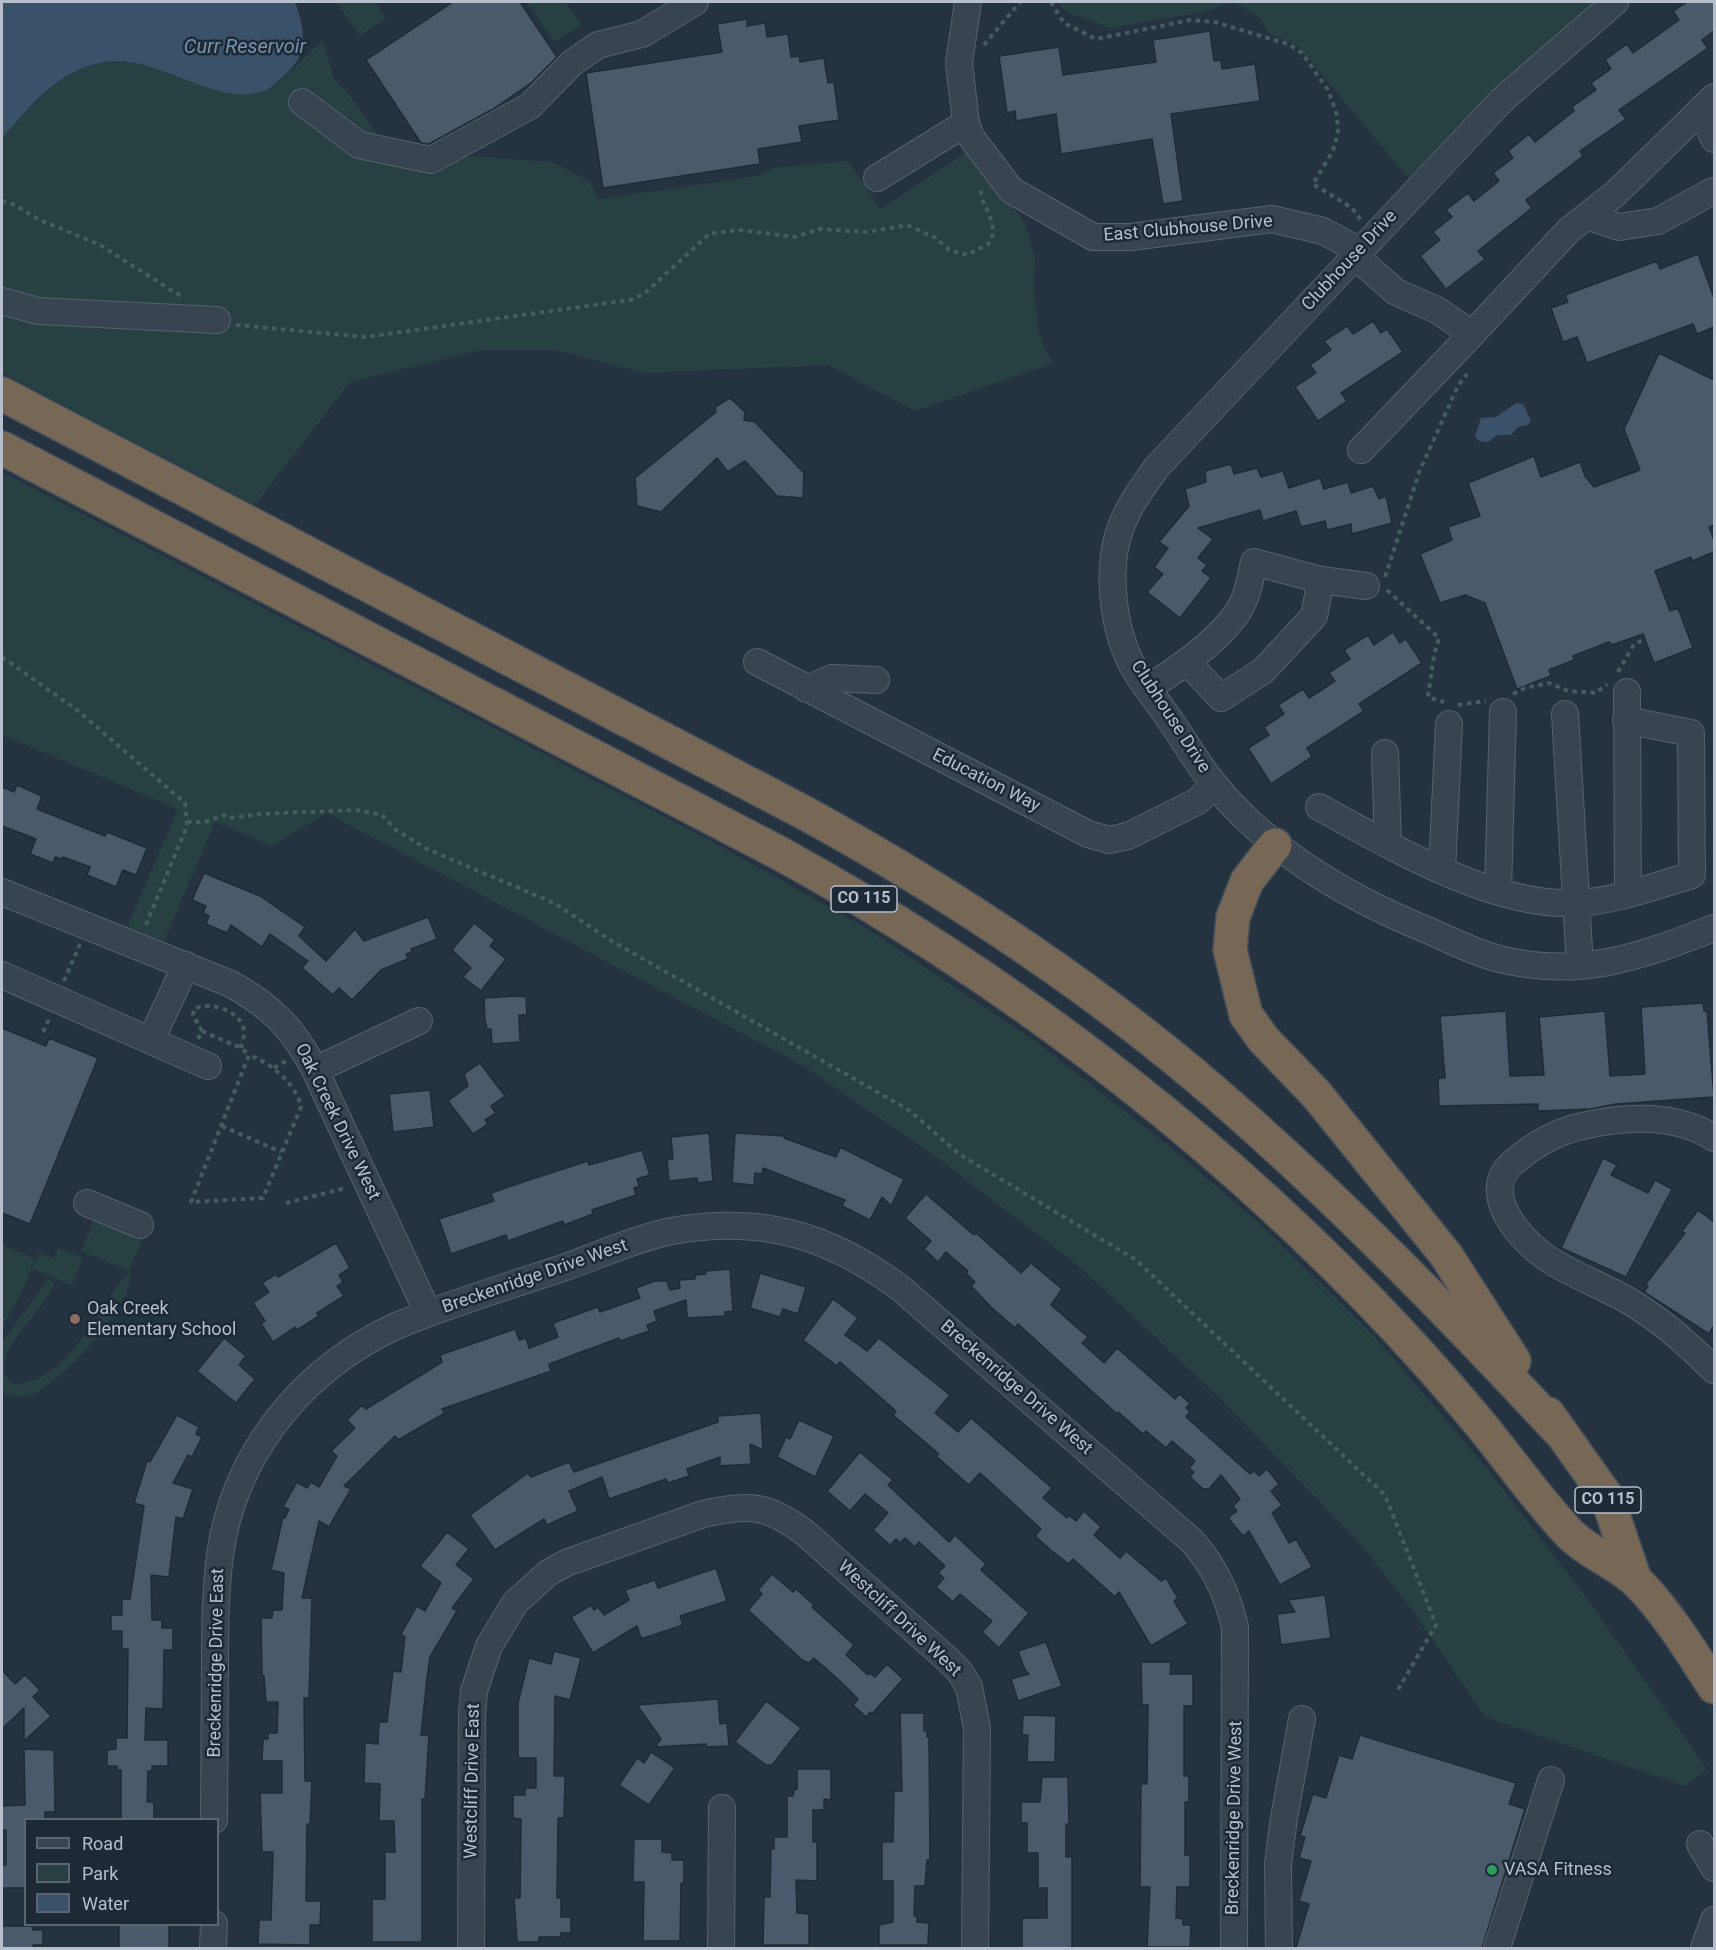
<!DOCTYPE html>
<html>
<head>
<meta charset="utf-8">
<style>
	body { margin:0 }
	#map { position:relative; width:1716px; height:1950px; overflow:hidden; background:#253341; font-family:Roboto,sans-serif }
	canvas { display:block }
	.frame { position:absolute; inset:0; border:3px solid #b6bfcb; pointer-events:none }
	.legend { position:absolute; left:24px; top:1818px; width:195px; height:108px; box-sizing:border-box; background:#1e2936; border:2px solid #5b6572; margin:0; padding:8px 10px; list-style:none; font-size:18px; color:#b6bfcb }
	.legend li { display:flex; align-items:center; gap:12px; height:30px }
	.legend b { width:30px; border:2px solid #5b6572 }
</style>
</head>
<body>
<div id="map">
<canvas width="1716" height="1950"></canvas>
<div class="frame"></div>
<ul class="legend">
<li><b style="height:8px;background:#394451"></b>Road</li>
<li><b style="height:16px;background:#274142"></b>Park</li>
<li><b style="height:16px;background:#3a516a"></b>Water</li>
</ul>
</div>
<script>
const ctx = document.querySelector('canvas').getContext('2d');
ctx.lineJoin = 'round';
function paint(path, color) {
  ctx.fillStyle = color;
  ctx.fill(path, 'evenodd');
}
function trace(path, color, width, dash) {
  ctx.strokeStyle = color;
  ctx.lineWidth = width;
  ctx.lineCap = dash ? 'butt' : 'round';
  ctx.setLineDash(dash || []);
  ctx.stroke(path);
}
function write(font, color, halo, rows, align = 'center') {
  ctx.font = font + ' Roboto,sans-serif';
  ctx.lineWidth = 5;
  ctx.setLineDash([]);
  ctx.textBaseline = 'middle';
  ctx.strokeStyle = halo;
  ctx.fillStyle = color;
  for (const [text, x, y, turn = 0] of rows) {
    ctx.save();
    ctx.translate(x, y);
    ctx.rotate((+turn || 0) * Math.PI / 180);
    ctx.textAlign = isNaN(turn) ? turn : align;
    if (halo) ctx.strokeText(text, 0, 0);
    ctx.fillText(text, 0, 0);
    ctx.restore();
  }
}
paint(new Path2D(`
	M336 2H375L386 18 360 36Z
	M526 2H565L581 24 555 42Z
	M1059 2H1233L1203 12 1110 28 1069 13 1061 7Z
	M1234 2H1597L1410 180 1298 46 1269 33 1260 18Z
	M323 40 334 79 348 93 396 161 419 166 472 156 552 162 589 181 599 199 759 176 773 168 848 161 881 209 966 152 1019 214 1027 229 1035 257 1034 288 1038 328 1045 350 1054 363 915 411 828 365 644 373 556 350H481L350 382 255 505 2 373V138C68 65 92 43 191 80 200 83 209 89 217 90 227 91 263 89 272 86 281 82 313 49 323 40Z
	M2 472 722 847 866 928 1039 1044 1174 1150 1261 1225 1376 1338 1489 1471 1588 1600 1707 1769 1685 1786 1485 1717 1414 1612 1363 1547 1220 1398 1081 1268 935 1156 805 1067 327 813 271 846 215 822 164 941 127 927 178 809 2 735Z
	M94 1220 142 1240 129 1271 81 1251Z
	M2 1245 35 1259 22 1292 2 1328Z
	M58 1248 83 1258 72 1285 32 1269 39 1253 54 1259Z
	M130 1273C137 1301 56 1390 28 1396 21 1398 12 1396 5 1395L2 1390V1343L47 1280H52L54 1285C45 1309 0 1344 4 1372 5 1376 10 1381 12 1384 56 1385 86 1334 107 1302 113 1293 120 1277 130 1273Z`), '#274142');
paint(new Path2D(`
	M2 2H295C304 28 310 51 287 73 278 81 269 91 257 93 210 103 157 55 106 62 59 68 32 105 2 138Z
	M1516 403 1523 404 1531 421 1528 425 1518 427 1511 435H1497L1488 442 1479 441 1475 436 1481 418 1496 417Z`), '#3a516a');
const building = new Path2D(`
	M453 2H520L557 57 531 83 493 109 429 144 421 143 366 60Z
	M1687 2H1714V31L1702 40 1708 48 1619 110 1626 119 1580 151 1583 156 1526 200 1532 208 1478 251 1485 259 1446 289 1420 256 1440 240 1433 232 1452 217 1446 210 1468 193 1474 201 1499 181 1493 173 1513 158 1508 151 1529 134 1535 142 1574 111 1572 107 1596 90 1591 83 1611 69 1605 60 1627 44 1633 53 1658 35 1679 20 1673 11Z
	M747 19V26L765 23 767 37 788 34 791 57 799 56 800 62 824 58 828 83 834 82 839 120 799 126 802 142 758 149 760 164 603 188 586 73 722 52 717 24Z
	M1210 31 1214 61 1221 60 1222 69 1255 64 1260 101 1171 114 1183 201 1163 204 1152 139 1061 154 1056 114 1016 121 1015 111 1007 113 999 56 1059 47 1063 75 1156 62 1153 40Z
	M1698 254 1714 298V327L1697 334 1693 324 1587 363 1577 337 1563 342 1551 308 1568 302 1565 295 1657 261 1660 269Z
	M1373 321 1381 333 1387 329 1403 352 1341 393 1347 401 1318 421 1295 387 1316 373 1310 365 1331 350 1324 341 1347 326 1353 334Z
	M1659 353 1714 380V525L1709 527 1714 540V552L1692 561 1691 557 1655 571 1670 611 1678 608 1693 648 1654 663 1643 634 1612 645 1609 642 1573 656 1574 660 1549 670 1551 676 1517 689 1485 603 1465 595 1440 603 1420 554 1452 540 1448 527 1480 516 1468 483 1534 456 1541 477 1580 462 1585 476 1594 487 1640 470 1624 429Z
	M730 398 745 412 744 420 755 422 804 473 803 498 777 496 745 461 728 472 717 458 661 512 637 506 635 478 716 412 715 407Z
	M1231 464 1234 474 1257 468 1261 477 1283 471 1289 488 1320 478 1324 489 1348 482 1351 493 1373 486 1379 499 1386 496 1392 523 1352 534 1351 524 1327 530 1325 521 1301 527 1296 511 1263 521 1260 510 1198 528 1213 539 1198 558 1207 565 1202 571 1211 578 1180 618 1147 592 1163 574 1154 567 1168 548 1159 542 1189 506 1185 489 1206 482 1205 471Z
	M1393 632 1400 643 1406 639 1422 663 1359 704 1364 711 1307 748 1312 757 1271 784 1248 748 1269 735 1264 727 1284 714 1278 705 1303 689 1309 698 1335 681 1329 673 1350 659 1344 650 1368 635 1374 645Z
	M17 785 42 796 37 809 105 836 107 832 147 848 136 875 123 870 116 887 87 875 90 867 63 857 62 859 55 857 53 863 30 854 36 839 2 826V787L14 792Z
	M204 873 260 896 305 927 299 936 326 961 355 929 364 941 428 917 437 939 411 949 412 952 406 954 408 959 381 970 352 1000 339 988 333 995 302 968 308 961 270 934 262 947 231 925 227 933 206 924 209 916 203 913 206 906 192 900Z
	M474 923 495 940 490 946 506 959 481 991 463 977 471 968 452 950Z
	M516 996 526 997 527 1015H519L520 1042 492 1044 491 1029H487L485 1020 484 998Z
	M1703 1003 1704 1011H1707L1714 1097 1616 1104 1591 1109 1538 1111V1104L1439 1106 1438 1078H1445L1440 1016 1506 1011 1510 1076 1544 1075 1539 1017 1605 1011 1610 1076 1645 1074 1641 1007Z
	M2 1028 46 1046 49 1038 98 1058 30 1224 2 1213Z
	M480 1063 505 1096 491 1106 496 1113 485 1120 488 1124 473 1134 448 1101 468 1086 464 1074Z
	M430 1090 434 1127 393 1132 389 1094Z
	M709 1133 713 1181 698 1183 697 1178 669 1181 667 1160 673 1159 671 1137Z
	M735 1133 784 1136V1138L836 1157 840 1147 904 1179 891 1206 882 1197 870 1220 842 1206 845 1200 763 1168 762 1174 755 1173 754 1185 732 1183Z
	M642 1150 650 1175 637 1179 639 1186 634 1188 636 1195 592 1210 593 1214 564 1225 563 1221 508 1241 506 1235 451 1254 439 1219 494 1201 491 1193 532 1179 588 1161 589 1165Z
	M1603 1158 1617 1165 1611 1175 1648 1193 1655 1180 1672 1189 1626 1277 1561 1248Z
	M926 1194 974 1235 976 1233 1021 1273 1031 1263 1062 1289 1051 1305 1088 1337 1082 1343 1104 1363 1117 1348 1175 1399 1179 1394 1190 1403 1186 1408 1190 1412 1186 1417 1250 1474 1254 1471 1259 1476 1267 1469 1279 1484 1271 1491 1282 1505 1272 1513 1289 1543 1296 1539 1312 1567 1280 1585 1249 1531 1243 1536 1228 1518 1237 1511 1233 1506 1240 1499 1221 1475 1209 1489H1203L1190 1477 1194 1472 1189 1468 1195 1461 1172 1441 1166 1448 1146 1431 1143 1434 1118 1412 1117 1414 1018 1324 1015 1328 991 1307 971 1286 975 1282 966 1273 968 1271 946 1252 938 1262 924 1249 931 1241 905 1218Z
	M1698 1210 1714 1222V1325L1709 1334 1644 1292 1648 1286 1645 1285 1685 1233 1682 1231Z
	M336 1243 350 1268 339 1275 343 1282 337 1286 344 1296 317 1313 319 1316 297 1330 295 1327 273 1342 261 1324 265 1321 253 1303 269 1292 262 1283 276 1274 278 1277Z
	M730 1269 733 1311 725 1312V1316L687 1318 686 1300 654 1311 657 1321 647 1325 649 1331 620 1341 619 1338 549 1364 551 1371 442 1409 445 1413 398 1440 395 1436 344 1486 351 1489 329 1527 319 1521 302 1598H312L309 1698H304L305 1781H312L310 1824H307L306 1901H321L320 1925H310V1945L258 1944 259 1920H271L273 1852H262L260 1793H282V1761H262L263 1739H268V1733H277L278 1702H266L264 1676 262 1675 261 1618H272L273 1610H282L284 1573 271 1570 283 1517 285 1518 289 1509 283 1507 297 1482 307 1488 311 1482 319 1487 337 1456 331 1451 355 1428 347 1420 362 1405 366 1409 442 1362 440 1355 515 1329 519 1340 526 1338 529 1348 558 1337 553 1323 598 1307 600 1312 640 1298 636 1288 655 1281H667L670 1290 680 1288 679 1280 695 1279V1275L706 1274 705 1271Z
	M760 1273 806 1287 798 1314 783 1309 780 1317 750 1308Z
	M833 1299 858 1318 845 1335 867 1351 879 1338 950 1395 935 1413 958 1432 971 1418 1052 1488 1043 1498 1067 1518 1069 1515 1076 1521 1084 1511 1101 1527 1094 1535 1120 1558 1126 1551 1161 1581 1166 1578 1178 1598 1174 1601 1188 1624 1151 1646 1119 1592 1115 1597 1073 1559 1069 1564 1053 1552 1035 1536 1041 1529 980 1473 969 1485 936 1456 939 1454 893 1415 896 1411 840 1362 837 1366 803 1340Z
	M224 1338 246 1356 239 1365 255 1379 236 1403 197 1371Z
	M761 1413 763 1450 750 1444 751 1464 720 1466V1457L687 1469 689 1476 668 1483 666 1479 609 1499 602 1477 569 1491 578 1511 547 1525 544 1519 495 1550 470 1515 528 1473 531 1477 569 1462 574 1472 718 1422V1416Z
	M177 1415 199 1427 196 1434 202 1437 192 1457 188 1455 173 1483 193 1489 183 1519 176 1517 169 1577 151 1575 152 1620H162V1628H173V1650H164L163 1709 146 1708 145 1740H168V1766H152V1771H148L147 1802H154V1820H121V1770H117V1766H107V1750L116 1749V1738H127L128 1649H122V1631H111V1615H122V1599H130L144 1506 134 1503 147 1461 150 1462Z
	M799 1420 834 1436 815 1477 777 1457 786 1437 790 1439Z
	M860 1452 893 1480 888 1485 949 1542 955 1535 971 1550 986 1564 981 1570 1029 1613 999 1648 982 1632 992 1621 960 1594 953 1602 936 1587 944 1578 938 1573 945 1566 919 1542 915 1547 905 1538 900 1543 896 1539 890 1545 873 1530 888 1513 865 1494 850 1511 827 1491Z
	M447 1532 469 1549 456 1565 474 1579 452 1608 457 1611 430 1657 427 1678 421 1735H429L425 1799H422V1942H372V1899H385V1852H395L394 1821H379L380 1784 364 1783 365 1743 378 1744 379 1722H387L393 1671 401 1672 405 1637 401 1634 417 1606 425 1611 441 1583 420 1566Z
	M716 1568 727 1601 680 1616 683 1625 644 1638H641L637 1626 593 1653 571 1617 591 1605 594 1610 598 1607 604 1615 629 1600 625 1590 655 1580 658 1588Z
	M772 1574 793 1592 796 1589 814 1605 812 1607 854 1645 846 1655 868 1675 869 1673 875 1677 887 1664 903 1679 872 1714 870 1712 866 1717 853 1705 858 1699 840 1681 814 1658 809 1663 802 1660 748 1610 762 1594 758 1590Z
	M1325 1595 1331 1638 1281 1645 1277 1614 1295 1612 1288 1600Z
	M1046 1642 1062 1686 1018 1701 1011 1679 1029 1674 1025 1670 1018 1651Z
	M554 1651 581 1658 570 1700 555 1696 554 1776H565L564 1818H558L557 1898H561V1917H571V1933H561V1937H539V1942H517L514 1898H520L521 1819 513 1818V1795H525V1788H536V1758H518V1703L529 1658 551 1664Z
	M1141 1662H1171L1170 1674H1193V1706H1184V1776H1189V1802H1185V1855H1190V1887H1177L1176 1918 1183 1919V1925H1191L1190 1947H1147L1150 1887H1140L1141 1784H1147L1148 1705H1142Z
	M2 1670 15 1684 25 1675 40 1690 33 1697 51 1716 24 1741V1708L2 1729Z
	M718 1699 720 1724 727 1723 729 1746 706 1747V1744L655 1747 661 1739 637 1705Z
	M766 1701 801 1728 772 1765H766L735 1742Z
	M900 1713H924V1731L927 1730V1737H929L930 1860H927L925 1886H915L914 1916H917V1922L929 1923 928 1945H879V1925L893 1922V1881H882V1842H893L894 1791H902Z
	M1023 1715 1056 1716 1055 1762H1027L1028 1735H1022Z
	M1360 1735 1516 1783 1509 1804 1525 1809 1482 1948H1296L1309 1904 1299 1901 1311 1861 1299 1858 1305 1837 1300 1836 1313 1794 1326 1798 1339 1755 1352 1759Z
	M24 1749 54 1750 55 1812H45V1820H26V1888H2V1865H6V1830H2V1806L25 1805Z
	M651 1752 675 1768 649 1805 619 1785 637 1758 644 1763Z
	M797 1769H831V1800L824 1799V1810H813V1842H817V1881L796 1880 797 1913 809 1914V1945H763L764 1897H770L771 1848 774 1849V1837H787V1796H793L794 1790 797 1789Z
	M1042 1777H1068L1069 1824H1066V1857H1072V1948H1022V1918H1047V1888H1038V1853H1027V1823H1021V1802H1040Z
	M634 1839H662V1852L672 1853V1860H684V1883H681L680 1941H643L644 1882H633Z
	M119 1924H169V1948H119Z
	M2 1926H32L33 1930H43V1945H33V1948H2Z`);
paint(building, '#4b5a6a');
trace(building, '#202b38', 1.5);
const minor = new Path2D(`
	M968 2 959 63 966 123 971 137 1011 190 1093 237H1131L1272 219 1323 231 1360 251
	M1615 2 1502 100 1156 468C1143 487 1129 505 1121 527 1105 568 1113 633 1135 670 1146 688 1160 705 1172 723 1186 743 1198 765 1214 784 1270 853 1350 899 1432 932 1452 941 1474 952 1496 958 1578 980 1639 957 1714 928
	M302 102 359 145 431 160 530 106 572 63 598 45 642 34 695 2
	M1701 109 1714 139
	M877 178 966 123
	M1587 216 1619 227 1658 221 1713 191
	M1355 256 1396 292 1437 310 1472 334 1361 450
	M2 301 38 311 217 320
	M1472 334 1569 230 1615 194 1714 97
	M757 662 1088 834 1109 840 1128 836 1198 801 1214 784
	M1187 662 1221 698 1263 671 1314 616 1321 580
	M1148 688C1179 668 1213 645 1235 616 1247 600 1250 581 1254 562L1321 580 1366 586
	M807 689 832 678 876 680
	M1627 692 1628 894
	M1565 714 1580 966
	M1385 753 1388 844
	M1319 807C1390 846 1494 908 1577 903 1616 901 1655 886 1692 875L1691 733 1626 720
	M1442 870 1449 724
	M1498 890 1503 712
	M2 892 231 984C272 1007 293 1028 315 1070L428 1313
	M2 975 208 1066
	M151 1040 186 965
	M315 1070 419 1021
	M1714 1138C1675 1113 1627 1116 1583 1126 1558 1131 1534 1145 1515 1161 1475 1192 1523 1244 1553 1262 1579 1278 1608 1288 1634 1304 1663 1322 1690 1346 1714 1370
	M87 1203 140 1225
	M214 1820C214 1769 215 1719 215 1669 215 1625 215 1580 223 1537 243 1441 310 1366 396 1326 449 1304 505 1287 560 1269 595 1257 636 1238 672 1231 761 1215 828 1235 899 1287L1192 1541C1215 1567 1227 1594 1235 1627L1234 1948
	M1700 1844 1714 1868
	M213 1948 214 1924
	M471 1948 472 1714 474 1691 489 1646 515 1603 548 1573 566 1563 703 1514C749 1504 767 1504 805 1533L946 1658 960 1672 969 1687 977 1728 975 1948
	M721 1948 722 1808
	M1279 1948 1278 1864 1284 1818 1302 1719
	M1497 1948 1551 1780
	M1704 1948 1714 1920`);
const highway = new Path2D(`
	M2 394 803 812C949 892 1092 986 1218 1095 1339 1200 1450 1314 1559 1431
	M2 448 781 854C995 972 1194 1121 1365 1296 1403 1335 1441 1377 1476 1419 1507 1456 1535 1497 1568 1532 1587 1552 1615 1562 1635 1580 1663 1606 1693 1654 1714 1687
	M1275 845 1247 881 1233 917 1230 950 1246 1015 1264 1040 1317 1095 1446 1255 1514 1361
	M1548 1414 1607 1497 1635 1580`);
trace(minor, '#57626e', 28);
trace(highway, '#444f5b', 36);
trace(new Path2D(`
	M1051 2 1064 23 1096 39 1191 20 1215 22 1288 44 1302 53 1328 90 1337 115 1338 132 1333 151 1313 184 1352 208 1361 220
	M984 45 1020 2
	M2 201 15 205 40 220 100 245 182 297
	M236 325 365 337 630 300 644 294 709 234 739 230 796 237 819 229 867 232 907 225 936 238 949 250 968 255 991 242C998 215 979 207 981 187
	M1385 577 1420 470 1458 386 1467 374
	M1387 590 1439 638 1434 655 1428 697 1444 702
	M2 657 77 710 185 803 187 826 145 927
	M1618 672 1634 644 1645 639
	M1513 694 1525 688 1549 683 1568 691 1596 693 1607 684
	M1458 705 1486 701
	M187 822H205L224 815 230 818 259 814 356 810 382 815 396 830 427 849 554 903 610 940 909 1110 959 1154 1136 1260 1385 1495 1436 1625 1396 1693
	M64 981 80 944
	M202 1031 193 1015 194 1009C211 1000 244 1012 244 1033 244 1038 242 1044 241 1048
	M43 1032 49 1019
	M198 1039 202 1031 241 1048 249 1055 191 1202 263 1198 301 1107C297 1084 269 1062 249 1055
	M274 1068 286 1061
	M222 1126 281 1152
	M286 1203 346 1188`), '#455d5f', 4, [4.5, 4.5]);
trace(minor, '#394451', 26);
trace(highway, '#776856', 33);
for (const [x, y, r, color] of [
	[75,1319,6,"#8d6e63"],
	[1492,1870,6,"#2e9e5b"]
]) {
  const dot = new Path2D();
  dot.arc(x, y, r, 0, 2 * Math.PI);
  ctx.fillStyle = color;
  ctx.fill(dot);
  trace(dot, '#1e2936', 2);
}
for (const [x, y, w] of [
	[864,899,66],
	[1608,1500,66]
]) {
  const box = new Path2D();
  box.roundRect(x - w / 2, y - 13, w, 26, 4.5);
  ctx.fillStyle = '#1e2936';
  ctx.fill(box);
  trace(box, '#b6bfcb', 1.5);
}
write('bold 16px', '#b6bfcb', null, [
	["CO 115",864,899],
	["CO 115",1608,1500]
]);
write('18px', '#b6bfcb', '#1e2936', [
	["East Clubhouse Drive",1188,229,-5],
	["Clubhouse Drive",1350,261,-47],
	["Clubhouse Drive",1170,717,57],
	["Education Way",986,781,27],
	["Oak Creek Drive West",337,1122,64],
	["Breckenridge Drive West",535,1277,-19],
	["Breckenridge Drive West",1016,1388,41],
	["Westcliff Drive West",899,1619,43],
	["Breckenridge Drive East",217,1663,-89],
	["Westcliff Drive East",473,1781,-89],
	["Breckenridge Drive West",1235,1818,-89]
]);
write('18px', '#b6bfcb', '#1e2936', [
	["Oak Creek",87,1309],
	["Elementary School",87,1330],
	["VASA Fitness",1504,1870]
], 'left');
write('italic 20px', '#7592ae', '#1e2936', [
	["Curr Reservoir",245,48]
]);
</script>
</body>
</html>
